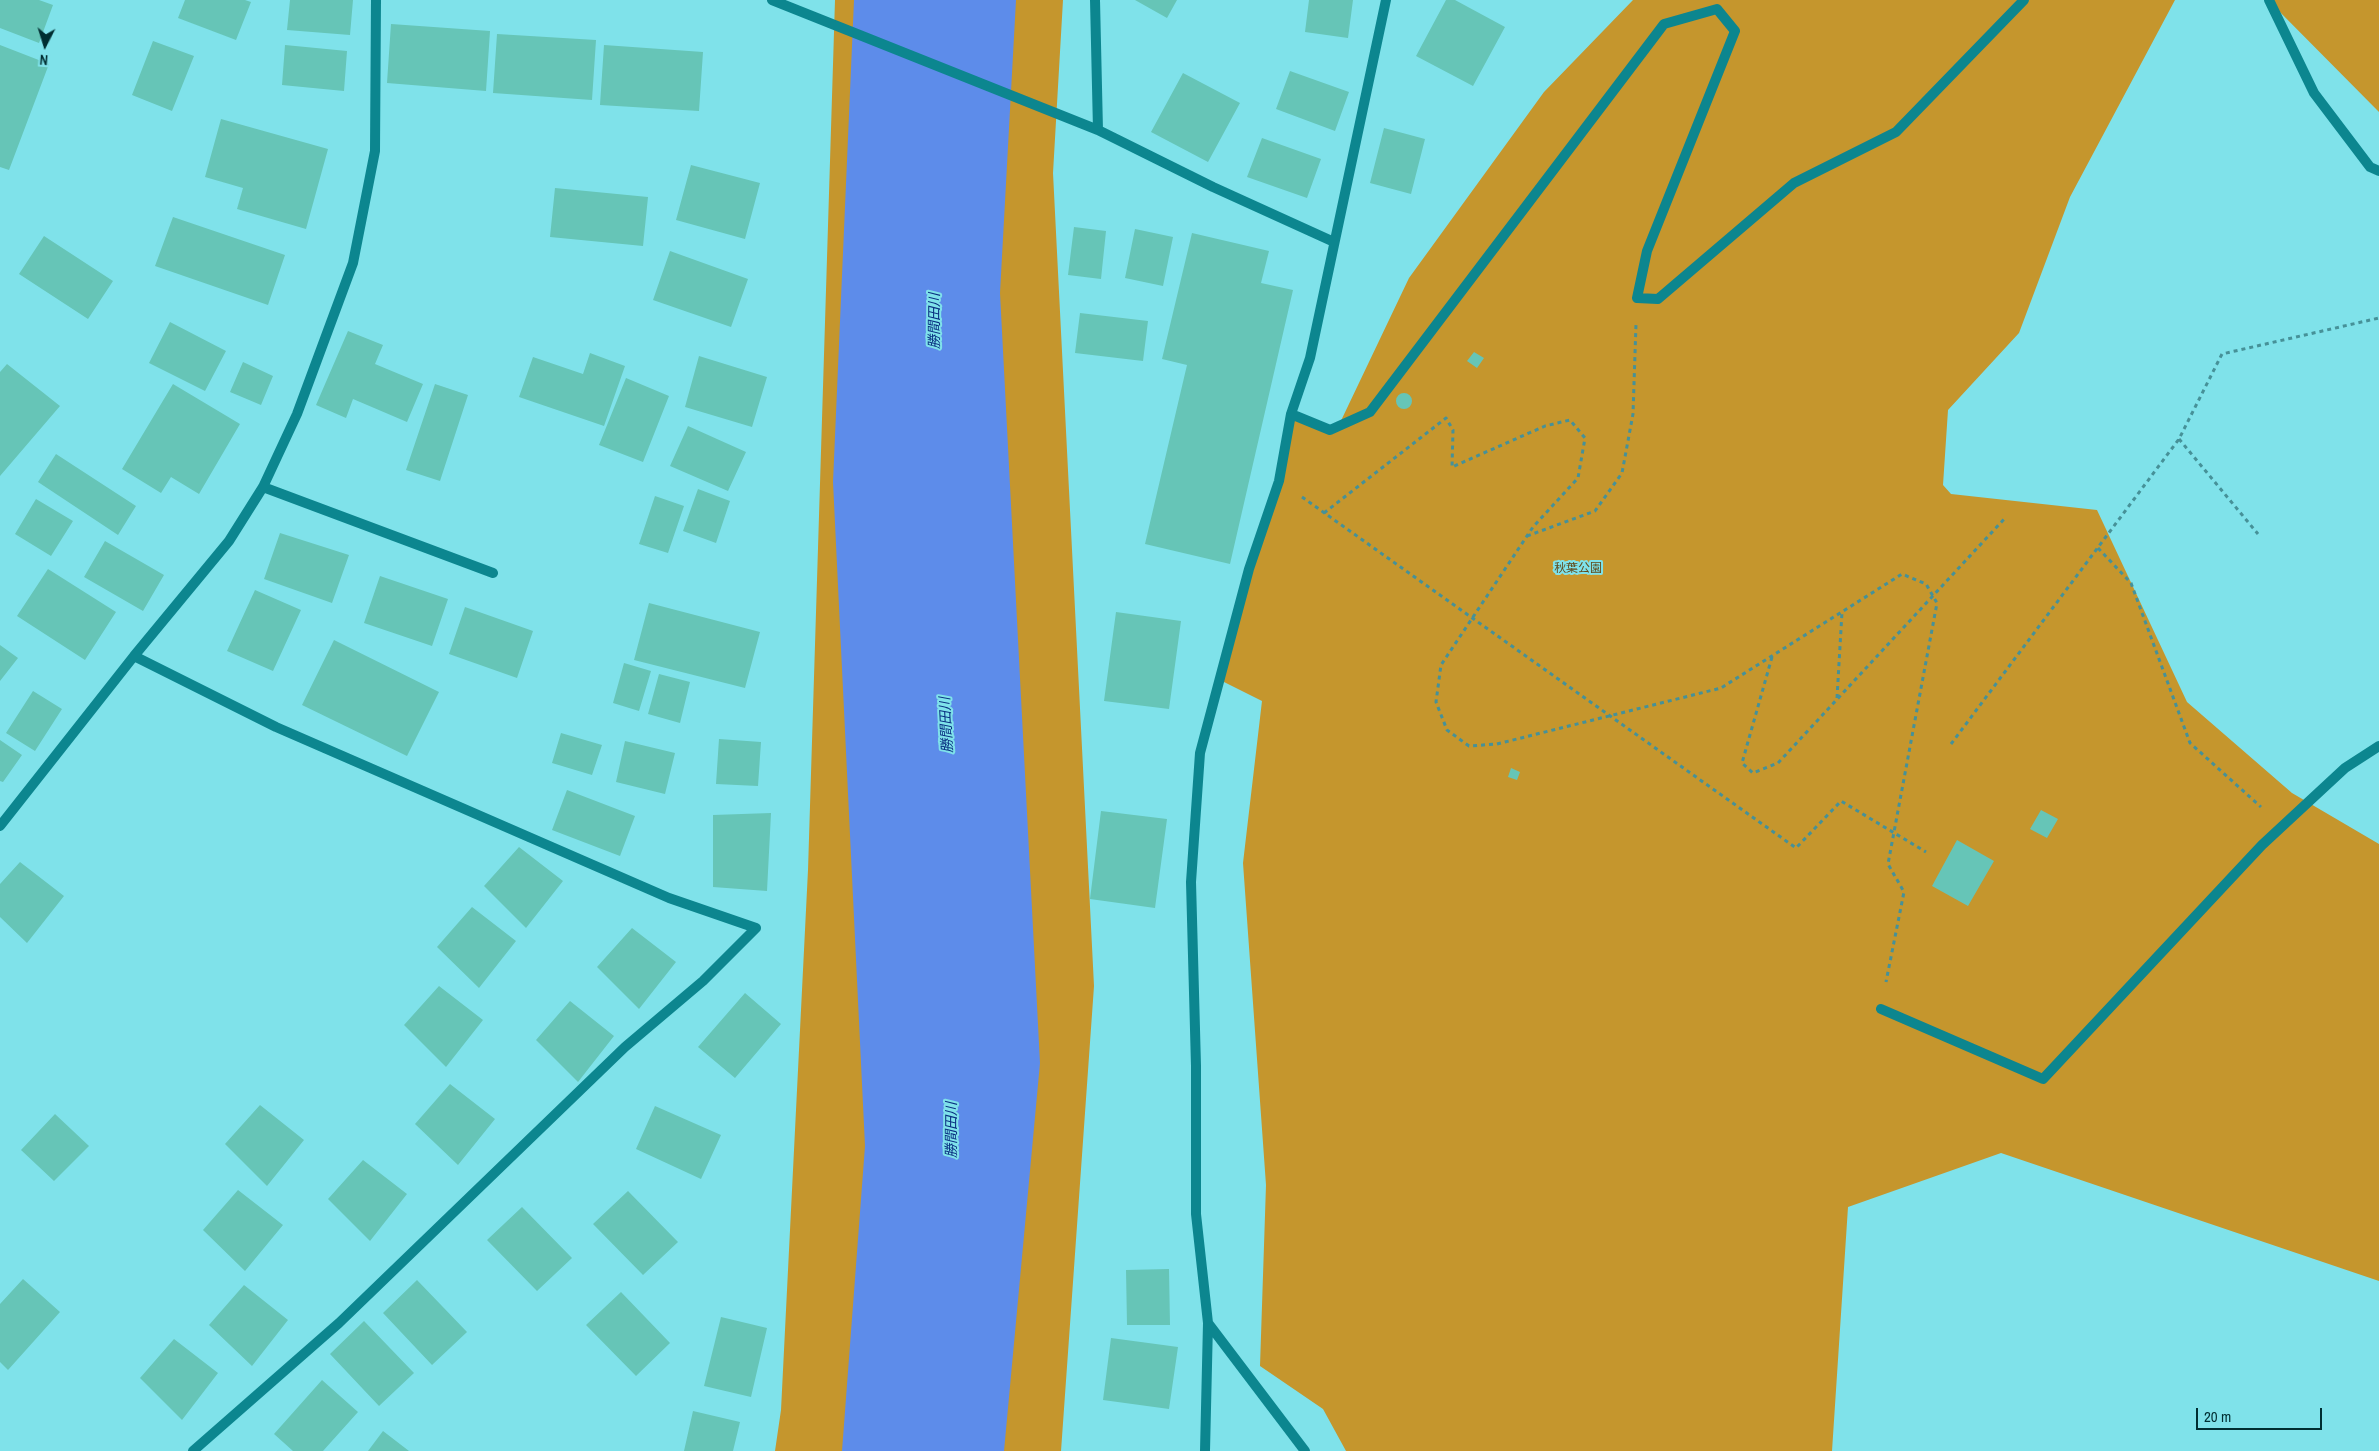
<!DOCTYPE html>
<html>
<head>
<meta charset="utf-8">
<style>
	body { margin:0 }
	#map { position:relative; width:2379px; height:1451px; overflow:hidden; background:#7fe2ea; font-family:"Archivo Narrow",sans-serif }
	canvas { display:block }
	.north { position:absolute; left:20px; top:20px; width:50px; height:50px; -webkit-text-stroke:4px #7fe2ea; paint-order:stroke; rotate:185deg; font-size:14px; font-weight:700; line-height:20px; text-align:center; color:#002e32 }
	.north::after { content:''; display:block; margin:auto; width:18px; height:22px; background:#002e32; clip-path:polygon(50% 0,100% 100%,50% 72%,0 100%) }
	.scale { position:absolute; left:2196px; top:1408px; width:126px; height:22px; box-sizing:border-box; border:2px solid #002e32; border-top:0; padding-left:6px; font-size:15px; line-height:18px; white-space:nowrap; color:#002e32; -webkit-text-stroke:4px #7fe2ea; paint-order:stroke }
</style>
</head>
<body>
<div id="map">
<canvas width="2379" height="1451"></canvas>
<div class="north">N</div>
<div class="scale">20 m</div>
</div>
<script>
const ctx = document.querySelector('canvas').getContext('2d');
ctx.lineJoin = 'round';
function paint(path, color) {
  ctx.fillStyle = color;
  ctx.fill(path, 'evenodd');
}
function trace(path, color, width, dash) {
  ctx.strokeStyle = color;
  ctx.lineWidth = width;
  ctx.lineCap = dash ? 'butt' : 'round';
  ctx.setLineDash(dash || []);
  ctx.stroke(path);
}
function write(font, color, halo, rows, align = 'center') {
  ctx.font = font + ' "Archivo Narrow","Noto Sans JP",sans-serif';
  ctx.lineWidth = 4;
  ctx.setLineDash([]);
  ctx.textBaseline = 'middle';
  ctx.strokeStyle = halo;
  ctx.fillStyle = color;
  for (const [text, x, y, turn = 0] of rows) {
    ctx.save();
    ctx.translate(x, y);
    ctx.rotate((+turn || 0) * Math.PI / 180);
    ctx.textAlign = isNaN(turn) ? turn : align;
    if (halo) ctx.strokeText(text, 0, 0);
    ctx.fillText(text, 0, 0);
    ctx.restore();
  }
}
paint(new Path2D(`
	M835 0H1063L1053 173 1094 986 1061 1451H775L781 1410 808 870Z
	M1633 0H2175L2070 197 2019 333 1948 410 1943 485 1951 494 2097 510 2187 702 2292 793 2379 844V1281L2001 1153 1848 1207 1832 1451H1346L1323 1409 1260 1366 1266 1185 1243 863 1262 701 1220 680 1279 481 1291 414 1330 430 1338 427 1409 278 1544 92Z
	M2268 0H2379V112Z`), '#c5962d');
paint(new Path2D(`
	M854 0H1016L1000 293 1040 1063 1004 1451H842L865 1146 833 482Z`), '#5d8cea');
paint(new Path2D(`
	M0 0H39L53 5 39 43 0 28Z
	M185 0H245L251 2 236 40 178 18Z
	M290 0H353L350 35 287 30Z
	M1135 0H1177L1167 18Z
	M1309 0H1353L1348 38 1305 32Z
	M1446 0H1455L1505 27 1473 86 1416 56Z
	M391 24 490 31 486 91 387 83Z
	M497 34 596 40 592 100 493 93Z
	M153 41 194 56 172 111 132 95Z
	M0 45 49 64 9 170 0 167Z
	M285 45 347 51 344 91 282 85Z
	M604 45 703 52 699 111 600 105Z
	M1290 71 1349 92 1335 131 1276 109Z
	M1183 73 1240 103 1208 162 1151 132Z
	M221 119 328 149 306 229 237 209 243 188 205 177Z
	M1384 128 1425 139 1411 194 1370 183Z
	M1262 138 1321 159 1307 198 1247 177Z
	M691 165 760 183 745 239 676 220Z
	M555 188 648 197 643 246 550 237Z
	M173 217 285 255 268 305 155 266Z
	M1074 227 1106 231 1101 279 1068 275Z
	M1135 229 1173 237 1163 286 1125 278Z
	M1192 233 1269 251 1261 283 1293 290 1230 564 1145 544 1187 365 1162 359Z
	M44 236 113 281 88 319 19 274Z
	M670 251 748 279 731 327 653 300Z
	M1080 313 1148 321 1143 361 1075 353Z
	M170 322 226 351 205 391 149 363Z
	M348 331 383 345 375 364 423 384 407 422 353 399 346 418 316 405Z
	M1474 352 1484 358 1477 368 1467 361Z
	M590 353 625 366 604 426 519 397 533 357 583 374Z
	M699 356 767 377 752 427 685 407Z
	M243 362 273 376 261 405 230 392Z
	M7 364 60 406 0 476V372Z
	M626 378 669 396 643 462 599 445Z
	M173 384 240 424 199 494 171 477 161 493 122 469Z
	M435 384 468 395 440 481 406 470Z
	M1396 401a8 8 0 1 1 16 0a8 8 0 1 1-16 0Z
	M688 426 746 452 728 491 670 466Z
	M56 454 136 506 118 535 38 482Z
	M698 489 730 501 716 543 683 531Z
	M655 496 684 506 668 553 639 544Z
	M36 499 73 521 51 556 15 534Z
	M280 533 349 555 332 603 264 579Z
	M105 541 164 575 143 611 84 577Z
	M48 569 116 612 85 660 17 616Z
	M380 576 448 599 432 646 364 623Z
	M255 590 301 610 273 671 227 651Z
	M649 603 760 632 745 688 634 660Z
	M465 607 533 631 517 678 449 654Z
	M1116 612 1181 621 1169 709 1104 701Z
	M334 640 439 692 407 756 302 705Z
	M0 645 18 658 0 681Z
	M624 663 651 671 639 711 613 703Z
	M659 674 690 682 680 723 648 714Z
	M33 691 62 709 35 751 6 733Z
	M561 733 602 745 592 775 552 763Z
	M719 739 761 742 758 786 716 784Z
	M0 740 22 755 3 782 0 781Z
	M625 741 675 753 665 794 616 782Z
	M1511 768 1520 772 1517 780 1508 777Z
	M567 790 635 816 620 856 552 830Z
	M2041 810 2058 819 2047 838 2030 829Z
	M1101 811 1167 819 1155 908 1090 899Z
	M771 813 767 891 713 887V815Z
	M1957 840 1994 861 1968 906 1932 886Z
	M519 847 563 881 526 928 484 886Z
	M20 862 64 896 27 943 0 917V884Z
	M472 907 516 941 479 988 437 947Z
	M632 928 676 962 639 1009 597 967Z
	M439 986 483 1020 446 1067 404 1025Z
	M745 993 781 1024 735 1078 698 1047Z
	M570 1001 614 1036 578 1082 536 1040Z
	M450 1084 495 1119 458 1165 415 1124Z
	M260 1105 304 1140 267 1186 225 1144Z
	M655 1106 721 1135 701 1179 636 1149Z
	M55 1114 89 1146 54 1181 21 1150Z
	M363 1160 407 1194 370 1241 328 1199Z
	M238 1190 283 1225 245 1271 203 1230Z
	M628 1191 678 1242 643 1275 593 1224Z
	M522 1207 572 1258 537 1291 487 1240Z
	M1169 1269 1170 1325H1127L1126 1270Z
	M23 1279 60 1312 8 1370 0 1362V1304Z
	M417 1280 467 1332 432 1365 383 1313Z
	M244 1285 288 1320 252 1366 209 1325Z
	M621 1292 670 1343 636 1376 586 1325Z
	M721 1317 767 1328 751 1397 704 1386Z
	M364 1321 414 1373 379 1406 330 1354Z
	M1111 1338 1178 1347 1169 1409 1103 1400Z
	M174 1339 218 1373 182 1420 140 1378Z
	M322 1380 358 1412 323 1451H293L274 1434Z
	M693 1411 740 1422 733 1451H684Z
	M383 1431 409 1451H368Z`), '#66c5b7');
trace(new Path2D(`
	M2179 439 2258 534
	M1302 497 1796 848 1841 801 1926 852
	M1324 513 1446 418 1453 430 1452 467 1545 426 1570 420 1585 438 1578 478 1533 527 1441 665 1436 702 1447 730 1469 746 1497 744 1721 688 1902 574 1926 584 1937 603 1888 864 1904 892 1886 982
	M1527 536 1595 511 1622 473 1633 414 1636 324
	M2098 548 2131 583 2190 743 2261 807
	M1772 657 1742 763 1753 773 1778 763 2006 517
	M1837 698 1842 612
	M1951 744 2179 439 2222 354 2379 318`), '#469198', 3, [4, 4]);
trace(new Path2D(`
	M772 0 1098 130 1213 187 1334 242
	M1095 0 1098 130
	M2269 0 2314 93 2370 167 2379 171
	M1291 414 1330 430 1370 412 1664 24 1717 9 1735 31 1647 251 1637 298 1658 299 1794 183 1896 132 2024 0
	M263 487 493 573
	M134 656 276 727 669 898 756 928 703 981 625 1047 339 1323 193 1451
	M0 826 134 656 229 541 263 487 297 414 353 263 375 151 376 0
	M1881 1009 2043 1079 2262 845 2345 768 2379 746
	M1208 1323 1305 1451
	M1205 1451 1208 1323 1196 1214V1066L1191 882 1200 753 1249 569 1279 481 1291 414 1310 358 1386 0`), '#0c868f', 10);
write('12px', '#614a1a', '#7fe2ea', [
	["秋葉公園",1578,569]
]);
write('italic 14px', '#092f80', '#7fe2ea', [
	["勝間田川",935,321,-90],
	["勝間田川",947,725,-93],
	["勝間田川",952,1130,-90]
]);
</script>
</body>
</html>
